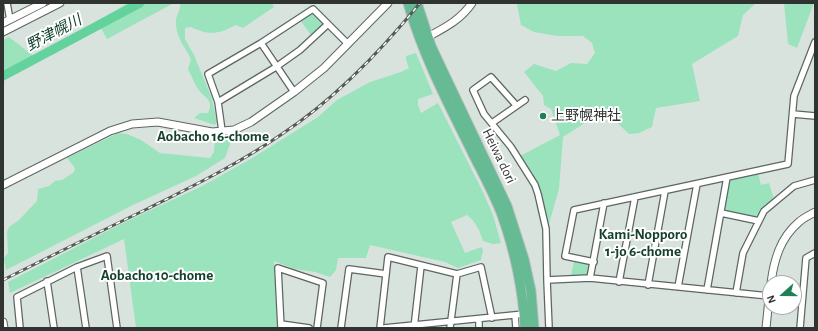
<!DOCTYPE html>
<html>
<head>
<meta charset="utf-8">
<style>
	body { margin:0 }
	#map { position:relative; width:818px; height:331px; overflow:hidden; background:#d9e3dd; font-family:"Alegreya Sans",sans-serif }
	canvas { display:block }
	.frame { position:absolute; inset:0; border:4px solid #303431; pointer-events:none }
	.north { position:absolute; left:762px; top:275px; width:40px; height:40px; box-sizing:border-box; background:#fff; border:1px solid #acaead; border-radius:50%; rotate:249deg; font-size:11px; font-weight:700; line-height:16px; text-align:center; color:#303431 }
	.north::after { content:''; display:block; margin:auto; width:14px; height:18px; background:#1f7f57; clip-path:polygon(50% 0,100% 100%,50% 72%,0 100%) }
</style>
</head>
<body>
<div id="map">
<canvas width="818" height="331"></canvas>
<div class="frame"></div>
<div class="north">N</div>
</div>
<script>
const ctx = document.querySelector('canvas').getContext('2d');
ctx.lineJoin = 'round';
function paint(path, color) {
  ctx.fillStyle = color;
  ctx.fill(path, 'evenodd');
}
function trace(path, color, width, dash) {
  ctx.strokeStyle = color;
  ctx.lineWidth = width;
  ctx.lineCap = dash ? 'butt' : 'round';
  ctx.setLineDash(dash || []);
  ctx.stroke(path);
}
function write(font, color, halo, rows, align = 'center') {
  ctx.font = font + ' "Alegreya Sans","Noto Sans JP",sans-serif';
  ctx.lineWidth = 4;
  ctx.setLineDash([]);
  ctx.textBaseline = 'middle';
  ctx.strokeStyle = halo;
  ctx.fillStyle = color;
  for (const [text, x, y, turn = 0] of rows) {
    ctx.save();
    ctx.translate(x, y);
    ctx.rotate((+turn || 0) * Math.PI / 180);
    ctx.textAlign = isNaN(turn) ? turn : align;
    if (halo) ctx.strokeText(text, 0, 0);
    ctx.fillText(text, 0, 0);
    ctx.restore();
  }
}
paint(new Path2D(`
	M128 3H174L107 39 97 21Z
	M180 3H272L274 7 243 28 236 25C219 34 209 36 191 27L185 28V39L194 55 211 96 217 122 215 125 194 118 200 113H208C215 100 204 98 198 89 194 83 191 75 188 69L191 59C185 47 175 36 176 21 176 15 181 10 180 3Z
	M522 3H756L743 15 738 36 692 64 700 101 656 108 652 127 639 133 629 134 611 117 591 119 563 137 559 189 549 224 538 187 520 156 560 135 551 109 544 105 543 96 524 72 534 64 556 71 571 63 587 64 595 53 592 43 583 36H557L534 32 521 25 517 4Z
	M784 3H814L797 48 788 44Z
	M313 12 324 23 311 35 300 20Z
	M9 37 35 57 3 73V40Z
	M416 53 433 94 418 99V105L421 113 438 103 483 192 493 215 501 243 493 244 483 241C480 231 476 222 467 215L451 222 465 253 481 247 483 250 481 260 458 268 445 262 370 245 366 258H338L336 270 330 277 315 272 294 269 274 261 277 328H136L124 239 10 293 8 282 121 224 202 186 249 160 318 117 337 100 370 82 401 72 409 68 406 60V56Z
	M118 133 127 134 141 140 160 153 210 158 214 152 215 137 232 139 225 158 196 176 133 205 6 270 4 258 8 253 7 232 9 227 19 220 37 201 38 189 49 186 55 181 62 180 74 172 75 168 67 158Z
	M758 173 761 185 769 183 774 199 758 218 723 211 730 179Z
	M574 261 588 264 590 266 589 274 587 275H571Z`), '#9be3bc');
trace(new Path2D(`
	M3 76 140 3`), '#64d29d', 9);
const minor = new Path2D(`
	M7 3 10 20
	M261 43 294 92
	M218 102 276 67 300 50 328 24
	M516 105 491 77 473 90 484 114 511 147 535 185 538 194 546 229 547 280
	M793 114 815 116
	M492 123 525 100
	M222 131 218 102 208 74 261 43 313 9 348 44
	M721 213 759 221
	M594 262 565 256 574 210 788 164 794 96 815 42
	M77 267 86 328
	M590 278 604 203
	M47 281 54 328
	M619 282 635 197
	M648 285 665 191
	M678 287 697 184
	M707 290 727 177
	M736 293 743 253 764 211 794 186 815 180
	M515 315 516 328
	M281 324 309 328
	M20 328 17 297 77 267 107 256 117 328
	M281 328 278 268 323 283 317 328
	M341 328 349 269 386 274
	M380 328 388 257 457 274 481 267 492 318
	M384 328 524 314
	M414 328 421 266
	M450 328 457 274
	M479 328V319
	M549 328 547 280 590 278 769 296
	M800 328 806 258 815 253`);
const tertiary = new Path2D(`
	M3 23 43 3
	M3 32 60 3
	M424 39C442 29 460 21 472 3
	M3 185 110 131 132 124 158 122 212 132 234 130 251 122 294 92 324 68 388 3
	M771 283C774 260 780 238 799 222 803 218 810 215 815 212
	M3 322 4 328
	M766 328 770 289`);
const trunk = new Path2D(`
	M408 3C423 56 449 105 473 154 483 174 494 194 502 215 515 252 523 289 525 328
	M417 3 431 46 439 63 507 206 524 259 531 291 534 328`);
trace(minor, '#5d6661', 8);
trace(tertiary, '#5d6661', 9);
trace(trunk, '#bdbebd', 11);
trace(minor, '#fff', 5.5);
trace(tertiary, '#fff', 7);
trace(trunk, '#67bb94', 9);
const rail = new Path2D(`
	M3 280C51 256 99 232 147 209 193 186 240 163 282 134 335 99 380 52 420 3`);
trace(rail, '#565b57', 3);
trace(rail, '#fff', 1.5, [4.5]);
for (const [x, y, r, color] of [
	[543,116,4,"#1f7f57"]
]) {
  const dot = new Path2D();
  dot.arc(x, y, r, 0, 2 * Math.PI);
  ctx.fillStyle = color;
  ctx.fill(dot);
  trace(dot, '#fff', 1.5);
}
write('14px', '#303431', '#fff', [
	["上野幌神社",551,116]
], 'left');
write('14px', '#303431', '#fff', [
	["Heiwa dori",499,156,64]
]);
write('italic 15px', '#0e3e29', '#fff', [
	["野津幌川",54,33,-28]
]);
write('bold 15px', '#16412d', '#fff', [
	["Aobacho 16-chome",213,136],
	["Kami-Nopporo",643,234],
	["1-jo 6-chome",643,251],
	["Aobacho 10-chome",157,275]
]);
</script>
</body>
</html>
